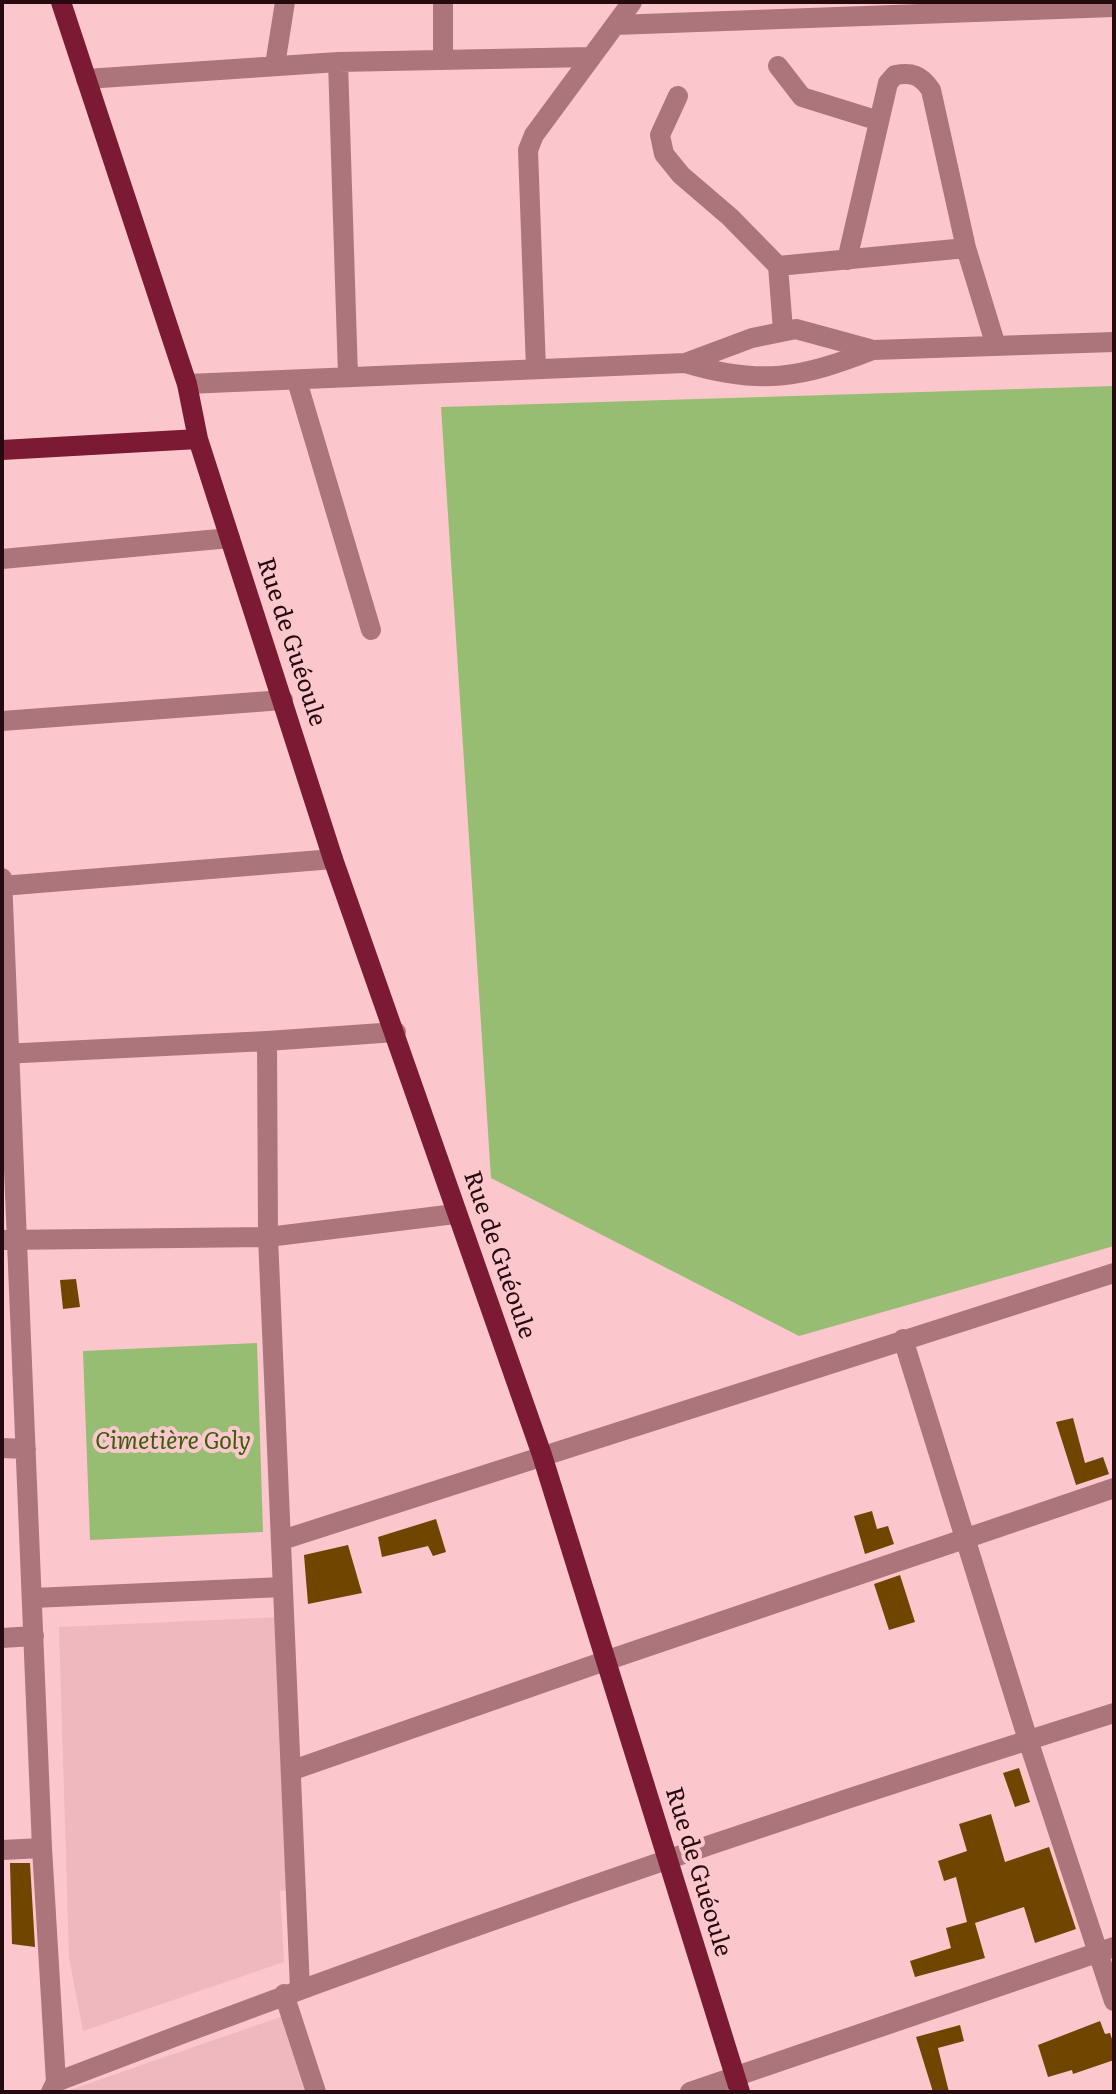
<!DOCTYPE html>
<html>
<head>
<meta charset="utf-8">
<style>
	body { margin:0 }
	#map { position:relative; width:1116px; height:2094px; overflow:hidden; background:#fbc7cd; font-family:Literata,serif }
	canvas { display:block }
	.frame { position:absolute; inset:0; border:4px solid #270a10; pointer-events:none }
</style>
</head>
<body>
<div id="map">
<canvas width="1116" height="2094"></canvas>
<div class="frame"></div>
</div>
<script>
const ctx = document.querySelector('canvas').getContext('2d');
ctx.lineJoin = 'round';
function paint(path, color) {
  ctx.fillStyle = color;
  ctx.fill(path, 'evenodd');
}
function trace(path, color, width, dash) {
  ctx.strokeStyle = color;
  ctx.lineWidth = width;
  ctx.lineCap = dash ? 'butt' : 'round';
  ctx.setLineDash(dash || []);
  ctx.stroke(path);
}
function write(font, color, halo, rows, align = 'center') {
  ctx.font = font + ' Literata,serif';
  ctx.lineWidth = 8;
  ctx.setLineDash([]);
  ctx.textBaseline = 'middle';
  ctx.strokeStyle = halo;
  ctx.fillStyle = color;
  for (const [text, x, y, turn = 0] of rows) {
    ctx.save();
    ctx.translate(x, y);
    ctx.rotate((+turn || 0) * Math.PI / 180);
    ctx.textAlign = isNaN(turn) ? turn : align;
    if (halo) ctx.strokeText(text, 0, 0);
    ctx.fillText(text, 0, 0);
    ctx.restore();
  }
}
paint(new Path2D(`
	M279 1617 294 1889 280 1891 284 1962 83 2031 69 1957 59 1627Z
	M289 2014 314 2092H67V2091Z`), '#efb7be');
paint(new Path2D(`
	M1114 386V1246L799 1336 491 1178 441 407Z
	M257 1343 263 1532 90 1540 83 1351Z`), '#97bd72');
paint(new Path2D(`
	M76 1279 80 1307 63 1309 60 1280Z
	M1073 1418 1085 1463 1103 1457 1109 1474 1076 1485 1056 1422Z
	M872 1511 877 1529 888 1526 894 1544 865 1554 854 1516Z
	M436 1519 446 1552 433 1556 428 1546 382 1557 378 1537Z
	M348 1545 362 1593 308 1604 304 1555Z
	M900 1575 915 1622 889 1630 874 1584Z
	M1019 1768 1030 1802 1015 1807 1003 1773Z
	M991 1814 1005 1862 1049 1847 1076 1929 1035 1943 1024 1907 975 1923 985 1958 915 1977 910 1961 951 1948 946 1928 967 1922 956 1877 944 1881 938 1861 967 1851 959 1824Z
	M10 1863H30L35 1947 12 1944Z
	M1100 2021 1105 2034 1110 2033 1114 2045V2060L1073 2074 1072 2070 1048 2077 1038 2045Z
	M960 2025 964 2041 938 2048 949 2092H933L916 2037Z`), '#6f4500');
trace(new Path2D(`
	M443 2V60
	M615 25 1114 7
	M338 62 348 376
	M275 65 285 2
	M778 66 802 97 879 121
	M86 79 338 62 591 57
	M678 96 660 135 664 154 681 175 730 217 778 266 783 330
	M847 260 888 83 895 75C912 72 921 75 931 90L966 248 996 346
	M778 266 966 248
	M685 363 752 338 796 329 873 350 1114 342
	M536 369 528 150 534 135 632 2
	M297 381 371 630
	M187 384 685 363C761 386 801 378 873 350
	M2 559 230 538
	M2 721 283 700
	M2 878 42 1848 56 2082 51 2092
	M2 886 333 859
	M267 1041 268 1237 300 1989
	M2 1054 267 1041 396 1032
	M2 1240 268 1237 455 1214
	M903 1339 1028 1740 1114 2001
	M2 1448 26 1449
	M282 1540 1114 1273
	M33 1598 283 1587
	M2 1638 34 1636
	M293 1770 605 1661 1114 1488
	M2 1850 42 1848
	M284 1994 316 2092
	M56 2082C404 1948 757 1825 1114 1713
	M690 2092 1114 1947`), '#ac757c', 20);
trace(new Path2D(`
	M61 2 187 384 198 439 333 859 542 1455 740 2092
	M2 450 198 439`), '#7c1a34', 20);
write('24px', '#270a10', '#fbc7cd', [
	["Rue de Guéoule",291,642,72],
	["Rue de Guéoule",499,1255,71],
	["Rue de Guéoule",698,1872,73]
]);
write('italic 24px', '#3b5d0b', '#fbc7cd', [
	["Cimetière Goly",173,1442]
]);
</script>
</body>
</html>
